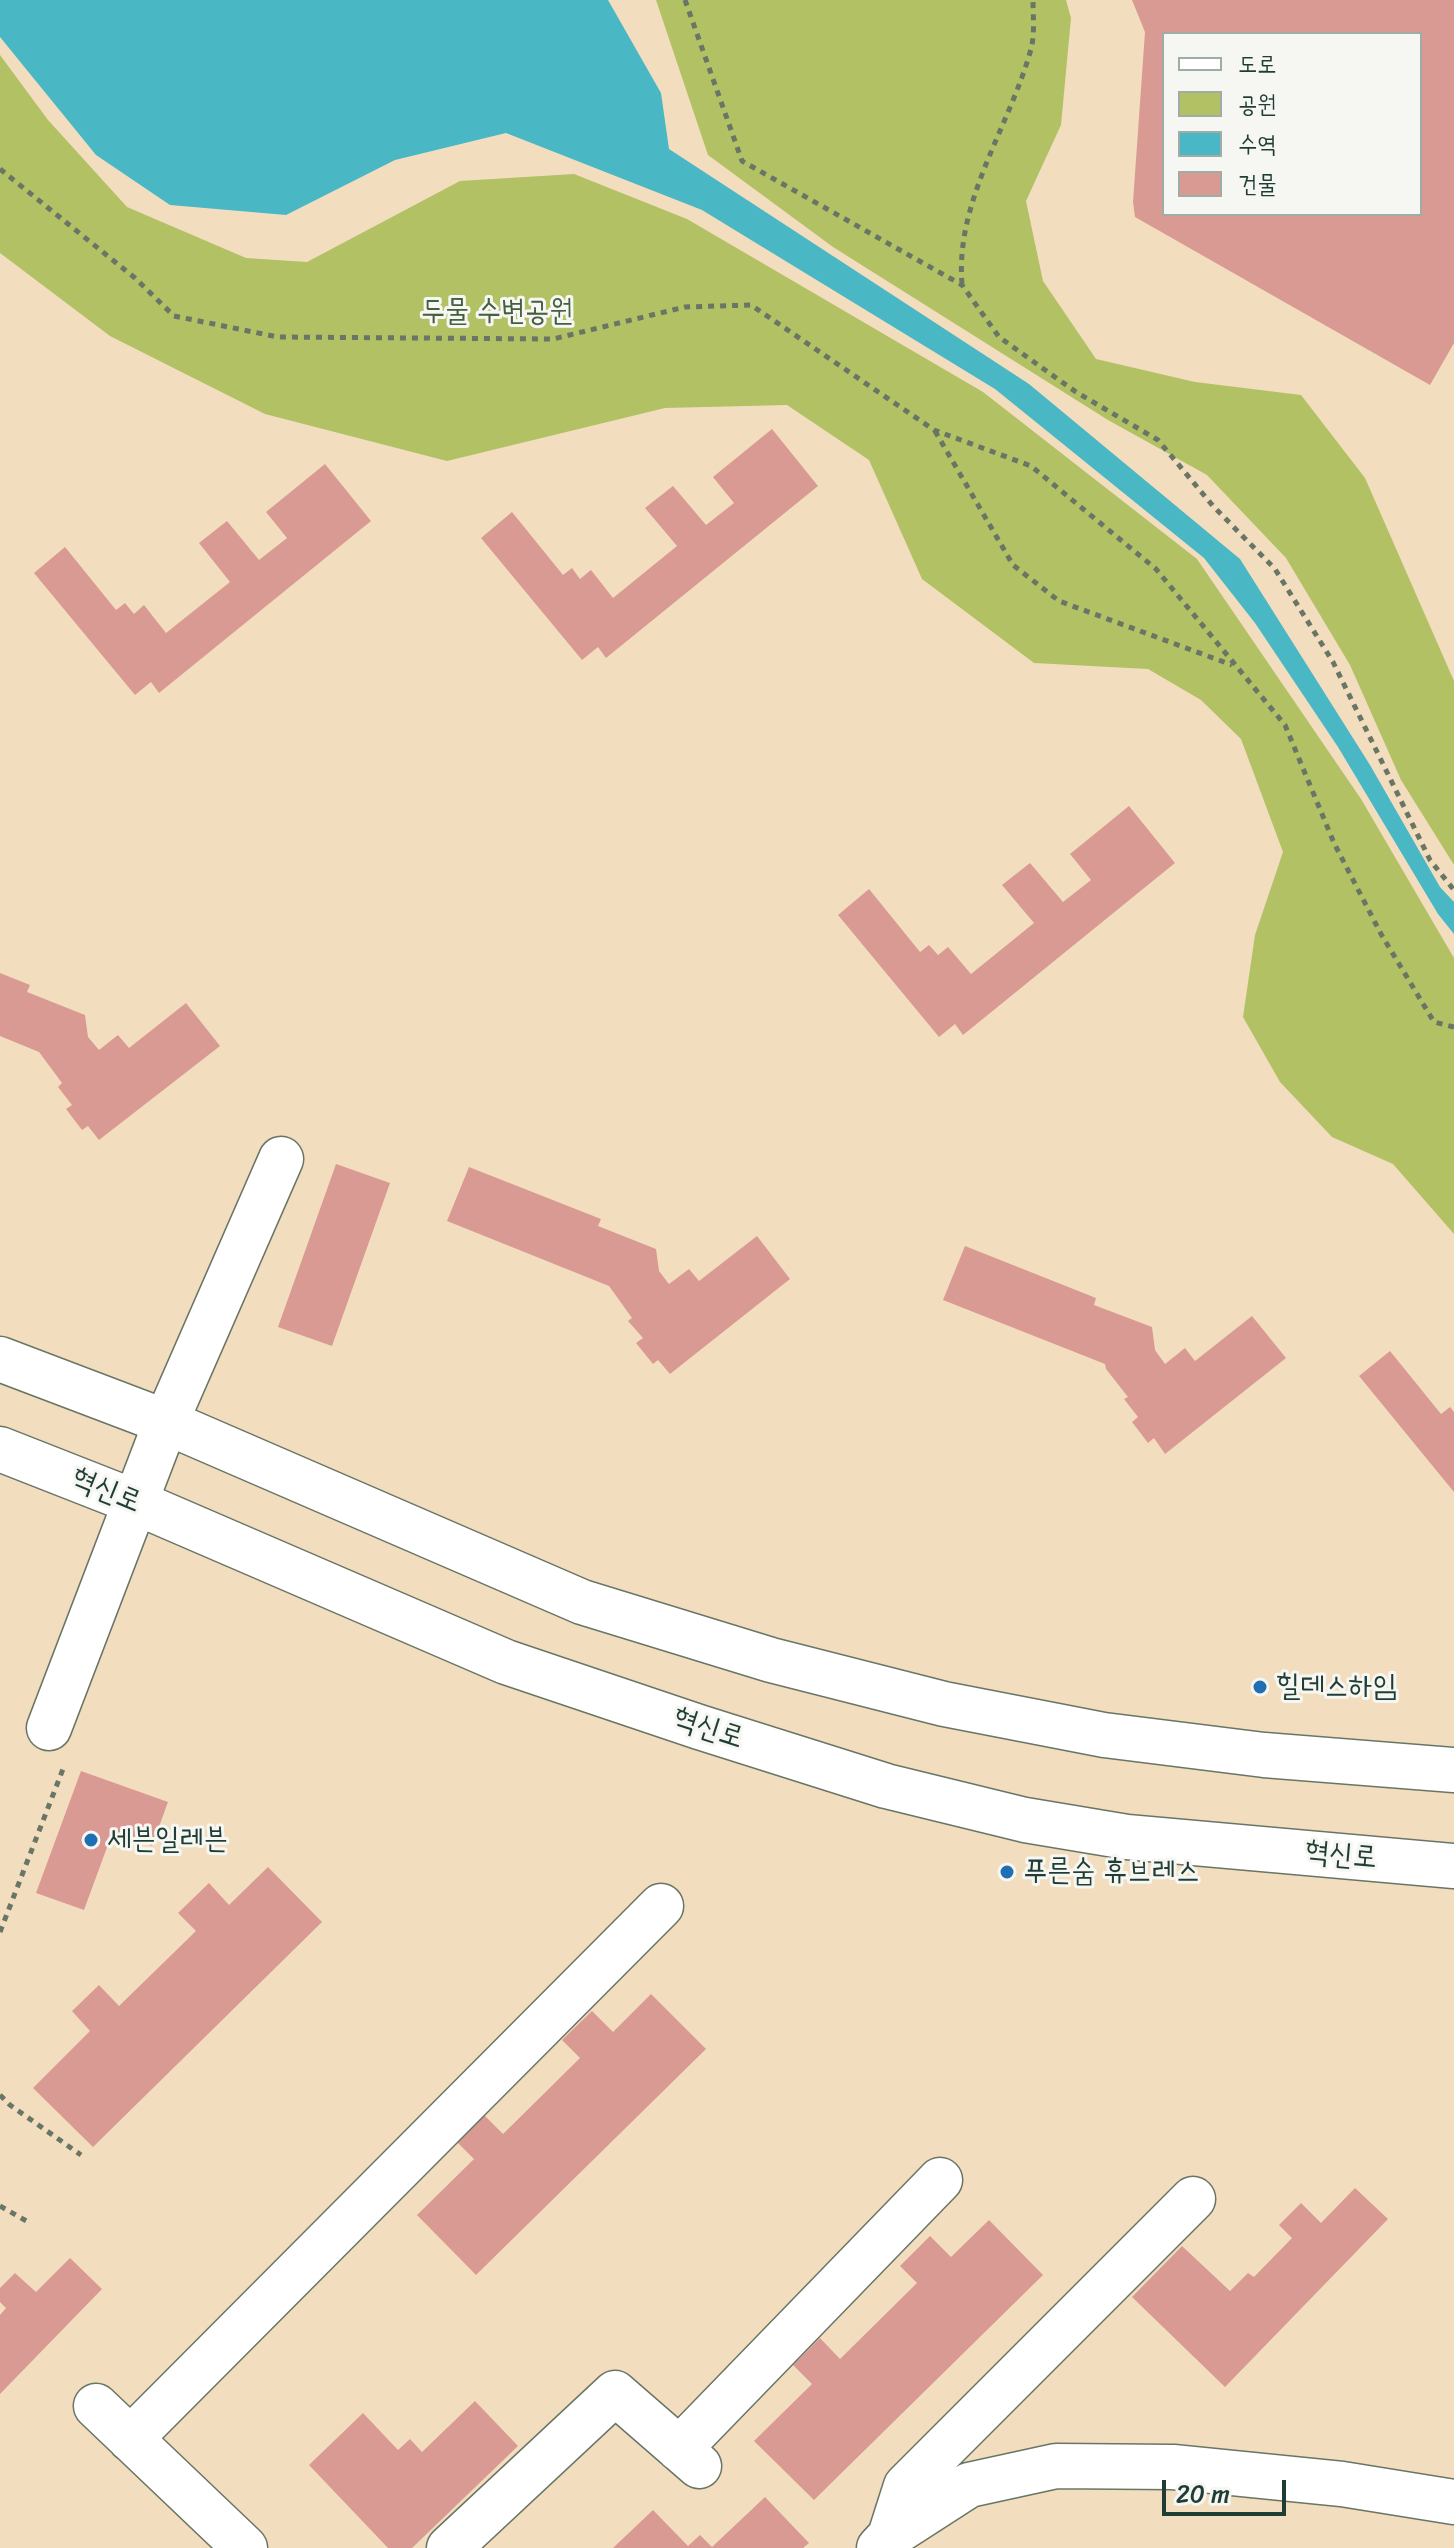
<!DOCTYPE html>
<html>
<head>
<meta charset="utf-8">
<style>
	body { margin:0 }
	#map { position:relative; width:1454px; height:2548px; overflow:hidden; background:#f3ddbf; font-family:Sriracha,"Poor Story",sans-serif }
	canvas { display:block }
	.legend { position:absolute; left:1162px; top:32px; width:260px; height:184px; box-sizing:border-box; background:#f6f6f2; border:2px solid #a0aca6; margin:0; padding:10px 14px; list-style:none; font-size:24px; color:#1f3d34 }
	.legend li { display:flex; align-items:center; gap:16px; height:40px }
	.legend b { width:40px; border:2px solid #a0aca6 }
	.scale { position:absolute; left:1162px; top:2480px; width:124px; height:36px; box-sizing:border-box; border:4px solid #1f3d34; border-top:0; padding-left:10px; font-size:24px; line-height:28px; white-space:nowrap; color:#1f3d34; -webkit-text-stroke:6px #f6f6f2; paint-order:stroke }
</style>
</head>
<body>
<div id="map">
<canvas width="1454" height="2548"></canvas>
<ul class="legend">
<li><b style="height:10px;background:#fff"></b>도로</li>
<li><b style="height:22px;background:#b1c164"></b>공원</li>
<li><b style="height:22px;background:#4ab7c5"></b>수역</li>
<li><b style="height:22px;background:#d99a93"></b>건물</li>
</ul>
<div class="scale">20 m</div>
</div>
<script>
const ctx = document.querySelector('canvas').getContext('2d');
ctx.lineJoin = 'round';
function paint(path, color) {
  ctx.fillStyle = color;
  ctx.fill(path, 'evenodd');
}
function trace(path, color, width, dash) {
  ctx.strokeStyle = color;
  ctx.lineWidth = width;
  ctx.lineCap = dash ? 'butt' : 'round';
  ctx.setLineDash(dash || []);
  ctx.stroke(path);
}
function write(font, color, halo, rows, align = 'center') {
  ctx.font = font + ' Sriracha,"Poor Story",sans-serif';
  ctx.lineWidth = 6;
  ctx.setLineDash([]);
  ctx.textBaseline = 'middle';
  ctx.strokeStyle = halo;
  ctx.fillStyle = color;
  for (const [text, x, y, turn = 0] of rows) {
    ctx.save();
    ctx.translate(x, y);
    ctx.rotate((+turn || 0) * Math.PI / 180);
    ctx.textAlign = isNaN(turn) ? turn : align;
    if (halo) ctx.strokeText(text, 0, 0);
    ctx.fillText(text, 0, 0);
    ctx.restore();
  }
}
paint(new Path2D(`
	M656 0H1066L1071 18 1061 125 1026 201 1043 281 1096 359 1195 382 1301 395 1365 478 1454 681V865L1401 780 1350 665 1286 558 1207 475 1108 420 833 247 708 155Z
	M0 55 48 120 127 207 246 258 307 262 460 181 574 174 687 219 983 392 1197 559 1361 799 1454 958V1234L1393 1164 1332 1137 1280 1082 1243 1017 1255 935 1283 852 1241 739 1201 700 1148 669 1034 663 922 579 869 460 787 405 665 408 447 461 265 414 110 336 0 253Z`), '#b1c164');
paint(new Path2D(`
	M0 0H608L661 93 669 149 1029 384 1240 559 1370 765 1440 887 1454 902V934L1438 914 1338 747 1255 623 1204 558 995 389 702 210 506 133 395 160 286 215 170 205 96 155 0 37Z`), '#4ab7c5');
paint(new Path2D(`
	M1132 0H1454V343L1430 385 1135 217 1133 202 1145 32ZM1164 34H1420V214H1164Z
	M772 429 818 486 606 658 598 647 582 660 481 538 512 512 563 575 572 568 580 579 591 570 613 598 677 546 645 508 673 486 706 525 734 503 713 477Z
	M325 464 371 521 159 693 151 682 135 695 34 573 65 547 116 610 125 603 134 614 144 605 166 633 230 582 199 543 227 521 259 560 287 538 266 512Z
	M1129 806 1175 863 963 1035 955 1024 939 1037 838 915 869 889 920 952 929 945 938 955 948 947 971 974 1034 923 1002 885 1030 863 1063 902 1091 880 1070 854Z
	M0 973 30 985 27 992 85 1015 88 1037 99 1050 118 1035 129 1048 186 1003 220 1046 99 1140 88 1126 82 1130 66 1109 72 1105 58 1087 62 1083 39 1052 0 1036Z
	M336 1164 390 1183 332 1346 278 1327Z
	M469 1167 601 1219 598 1226 656 1249 659 1271 669 1284 689 1269 699 1281 757 1236 790 1279 670 1374 658 1360 653 1364 636 1343 643 1338 628 1321 632 1318 609 1286 447 1221Z
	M965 1246 1096 1298 1094 1305 1152 1327 1155 1350 1165 1364 1185 1348 1195 1361 1252 1316 1286 1358 1165 1454 1154 1438 1148 1443 1132 1422 1138 1417 1124 1399 1128 1397 1106 1369 1105 1364 943 1300Z
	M1390 1351 1441 1414 1450 1407 1454 1412V1492L1359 1376Z
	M81 1771 168 1802 152 1846 113 1831 84 1910 36 1893Z
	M268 1867 322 1922 93 2147 33 2088 90 2031 72 2011 99 1985 119 2006 196 1931 178 1913 209 1883 229 1905Z
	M651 1994 706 2049 476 2275 417 2215 474 2159 455 2140 482 2113 503 2134 580 2058 562 2040 592 2011 613 2032Z
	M1355 2188 1388 2219 1225 2387 1132 2297 1182 2246 1230 2291 1248 2273 1254 2277 1292 2238 1279 2225 1301 2203 1321 2223Z
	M989 2220 1043 2275 814 2500 754 2441 812 2384 793 2365 820 2338 840 2359 917 2283 900 2266 930 2236 951 2257Z
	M70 2258 102 2289 0 2394V2315L6 2308 0 2302V2288L15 2273 36 2292Z
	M475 2401 518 2446 412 2548H388L309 2465 363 2413 398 2450 410 2439 422 2452Z
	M765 2497 809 2543 803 2548H613L653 2510 688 2546 700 2535 712 2547Z`), '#d99a93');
const minor = new Path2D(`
	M0 1359 166 1422 582 1602 771 1660 944 1704 1104 1735 1264 1755 1454 1770
	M0 1449 135 1502 506 1662 699 1727 886 1786 1025 1820 1127 1837 1454 1866
	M49 1728 166 1422 281 1159
	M96 2406 245 2548
	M130 2439 661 1906
	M679 2449 940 2180
	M890 2536 906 2486 1193 2199
	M449 2548 615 2393 699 2466
	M879 2548 890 2536 969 2485 1056 2466 1173 2467 1342 2484 1454 2502`);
trace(minor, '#697565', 47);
trace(new Path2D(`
	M685 0 742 161 962 285 999 337 1076 392 1158 440 1213 506 1275 569 1333 662 1430 860 1454 890
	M0 169 135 278 174 316 278 337 553 339 685 307 751 305 934 430 1031 466 1156 569 1285 725 1334 843 1381 934 1434 1022 1454 1027
	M962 284C955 201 1010 126 1031 49 1035 34 1033 15 1033 0
	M935 431 1013 565 1059 601 1232 665
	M0 1932 63 1769
	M0 2095 10 2105 81 2155
	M0 2206 30 2223`), '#697565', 5, [6, 6]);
trace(minor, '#fff', 44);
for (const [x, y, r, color] of [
	[1260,1687,8,"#1f6fb2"],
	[91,1840,8,"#1f6fb2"],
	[1007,1872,8,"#1f6fb2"]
]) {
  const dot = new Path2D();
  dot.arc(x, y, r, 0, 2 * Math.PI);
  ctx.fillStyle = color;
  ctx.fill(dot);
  trace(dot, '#f6f6f2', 3);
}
write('30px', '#445e40', '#f6f6f2', [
	["두물 수변공원",497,312]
]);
write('30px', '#1f3d34', '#f6f6f2', [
	["혁신로",106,1491,22],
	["혁신로",708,1729,18],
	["혁신로",1341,1856,5]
]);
write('30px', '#1f3d34', '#f6f6f2', [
	["힐데스하임",1276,1687],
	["세븐일레븐",107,1840],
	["푸른숨 휴브레스",1023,1872]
], 'left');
</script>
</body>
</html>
